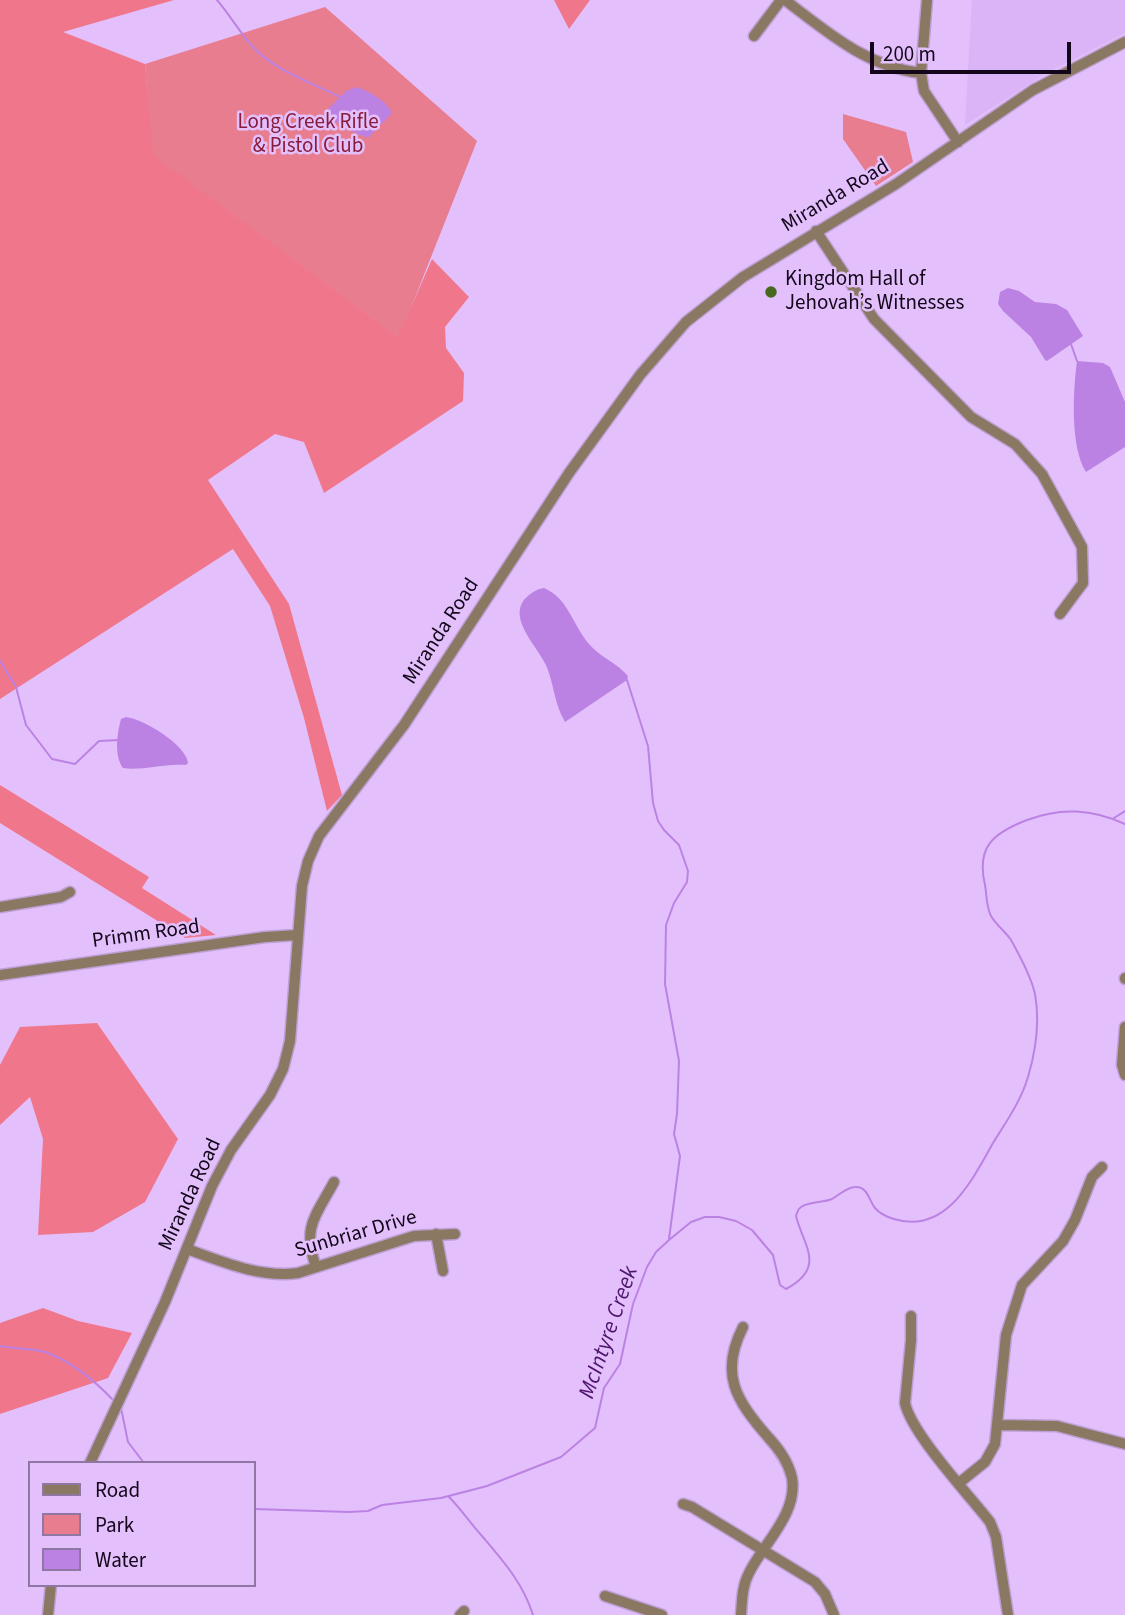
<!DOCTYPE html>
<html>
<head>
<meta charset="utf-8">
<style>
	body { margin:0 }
	#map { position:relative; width:1125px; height:1615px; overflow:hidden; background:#e3c0fc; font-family:"Source Sans 3",sans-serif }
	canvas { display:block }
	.legend { position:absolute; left:28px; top:1461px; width:228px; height:126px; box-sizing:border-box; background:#e3c0fc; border:2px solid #9076a2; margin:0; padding:9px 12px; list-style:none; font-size:21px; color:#13061a }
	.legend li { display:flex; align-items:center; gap:14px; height:35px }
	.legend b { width:35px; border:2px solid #9076a2 }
	.scale { position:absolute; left:870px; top:42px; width:201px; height:32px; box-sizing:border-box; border:4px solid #13061a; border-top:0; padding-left:9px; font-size:21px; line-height:24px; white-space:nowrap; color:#13061a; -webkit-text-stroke:5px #e3c0fc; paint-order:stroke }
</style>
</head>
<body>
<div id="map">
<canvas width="1125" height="1615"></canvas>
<ul class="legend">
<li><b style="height:9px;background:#8b7862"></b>Road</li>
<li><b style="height:19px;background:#e77d8e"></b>Park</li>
<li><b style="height:19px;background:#bc82e3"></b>Water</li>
</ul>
<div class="scale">200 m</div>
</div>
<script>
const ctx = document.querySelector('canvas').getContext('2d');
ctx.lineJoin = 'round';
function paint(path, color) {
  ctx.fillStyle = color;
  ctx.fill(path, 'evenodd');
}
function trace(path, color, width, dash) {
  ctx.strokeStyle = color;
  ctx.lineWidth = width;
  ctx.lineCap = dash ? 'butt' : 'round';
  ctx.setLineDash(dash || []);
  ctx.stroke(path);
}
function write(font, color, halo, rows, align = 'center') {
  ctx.font = font + ' "Source Sans 3",sans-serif';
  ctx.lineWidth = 5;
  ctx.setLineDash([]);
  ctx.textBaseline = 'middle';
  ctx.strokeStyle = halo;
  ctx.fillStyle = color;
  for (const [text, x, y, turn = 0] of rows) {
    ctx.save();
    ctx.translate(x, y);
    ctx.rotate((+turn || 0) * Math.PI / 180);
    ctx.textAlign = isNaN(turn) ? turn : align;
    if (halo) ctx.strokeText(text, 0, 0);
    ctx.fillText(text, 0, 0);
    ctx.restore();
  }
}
paint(new Path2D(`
	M972 0H1125V33L1045 74 965 125Z`), '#dab4f6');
paint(new Path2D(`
	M325 7 477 141 399 338 152 155 145 64Z
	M843 114 906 132 913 162 876 186 843 139Z`), '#e77d8e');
paint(new Path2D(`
	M0 0H174L63 32 145 64 153 155 398 337 432 259 469 297 445 327 446 348 464 373 463 401 324 493 304 442 275 434 208 480 289 604 342 795 327 811 304 718 270 606 233 549 0 699Z
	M554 0H590L569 29Z
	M0 785 149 877 142 888 216 935 185 938 0 823Z
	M97 1023 178 1139 145 1202 93 1232 38 1235 43 1139 30 1097 0 1125V1065L20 1027Z
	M43 1308 78 1321 132 1333 108 1378 0 1414V1323Z`), '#f0768b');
paint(new Path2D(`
	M357 87C370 92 386 100 392 113L368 138C354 133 338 125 328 114V109L346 91Z
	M1008 288 1019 291 1035 302 1056 304 1067 310 1083 336 1047 361 1045 360 1031 337 1003 311 998 304 1000 292Z
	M1077 361 1103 363 1110 367 1125 402V447L1086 472C1070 447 1073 390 1077 361Z
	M544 588C569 599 572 624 589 644 600 657 617 663 628 676L627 680 565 722C554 704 554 683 546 665 536 644 504 615 529 595 535 591 537 589 544 588Z
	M126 717C144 719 186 745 188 763L186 765C164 763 143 771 123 768 114 756 117 733 121 719Z`), '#bc82e3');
trace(new Path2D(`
	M217 0C230 15 240 33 254 48 277 72 311 82 340 97
	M1071 344 1077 361
	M0 661 16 687 26 725 52 759 75 764 99 741 119 740
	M627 680 648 746 653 803 658 821 664 830 679 845 688 871 687 882 674 903 666 925 665 984 679 1061 677 1114 674 1134 680 1156 669 1239
	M1114 818 1125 811
	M0 1346C15 1349 31 1348 45 1352 71 1361 96 1382 114 1401
	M121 1408 128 1442 144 1463
	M449 1497C462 1510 470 1523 482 1536 503 1561 523 1583 533 1615
	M254 1509 349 1512 368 1511 382 1505 441 1498 487 1486 561 1457 595 1428 604 1388 620 1364 633 1304 647 1267 656 1252 669 1240 691 1222 705 1217H719L736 1221 752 1230 773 1255 780 1285 786 1289C827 1267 803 1245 796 1216 798 1211 797 1210 801 1207 809 1201 823 1203 832 1199 839 1195 847 1187 855 1187 868 1186 869 1201 875 1208 880 1214 887 1217 894 1219 946 1235 972 1180 993 1143 1006 1122 1021 1101 1028 1077 1036 1050 1040 1022 1035 994 1031 976 1020 956 1011 940 1006 932 996 925 991 916 986 906 987 896 985 885 976 847 993 833 1027 820 1061 807 1092 809 1125 824`), '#bc82e3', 2);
const minor = new Path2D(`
	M785 0C827 32 867 67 921 73
	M927 0 921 73 924 91 958 142
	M754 36 781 0
	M816 231 874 319 971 417 1015 444 1042 474 1082 547 1083 583 1060 614
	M0 907 61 897 70 892
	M0 975 265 937 297 935
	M1125 978V979
	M1125 1027 1122 1065 1125 1075
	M436 1234 443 1271
	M187 1249C223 1262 260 1278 298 1273L414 1236 455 1234
	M316 1267C302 1227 315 1217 334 1182
	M911 1316V1340L905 1403C911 1433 969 1495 990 1522L996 1537 1008 1615
	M998 1425 1057 1426 1125 1444
	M90 1463 165 1302 212 1186 231 1150 270 1095 283 1069 290 1041 302 886 308 861 319 836 404 725 569 473 640 375 686 322 743 277 896 184 1033 90 1125 42
	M959 1483 985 1462 995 1444 1006 1335 1022 1285 1063 1241 1075 1220 1092 1177 1102 1167
	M683 1504 692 1507 815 1582 825 1594 834 1615
	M605 1596 662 1615
	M48 1615 51 1585
	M460 1615 464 1611
	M741 1615C742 1601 742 1586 749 1573 763 1544 798 1514 792 1478 788 1461 779 1449 768 1437 736 1400 719 1374 743 1327`);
trace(minor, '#be9fd3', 13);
trace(minor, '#8b7862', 10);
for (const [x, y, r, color] of [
	[771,292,7,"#46681f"]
]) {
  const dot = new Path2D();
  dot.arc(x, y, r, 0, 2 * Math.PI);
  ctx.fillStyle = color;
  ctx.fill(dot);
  trace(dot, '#e3c0fc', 2.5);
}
write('21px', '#891c3a', '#e3c0fc', [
	["Long Creek Rifle",308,123],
	["& Pistol Club",308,147]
]);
write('21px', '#13061a', '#e3c0fc', [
	["Miranda Road",836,197,-31],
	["Miranda Road",442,632,-57],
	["Primm Road",146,935,-8],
	["Miranda Road",191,1195,-65],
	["Sunbriar Drive",356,1235,-16]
]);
write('21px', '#13061a', '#e3c0fc', [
	["Kingdom Hall of",785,280],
	["Jehovah’s Witnesses",785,304]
], 'left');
write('italic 23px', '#4d146b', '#e3c0fc', [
	["McIntyre Creek",610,1333,-71]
]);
</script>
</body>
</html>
